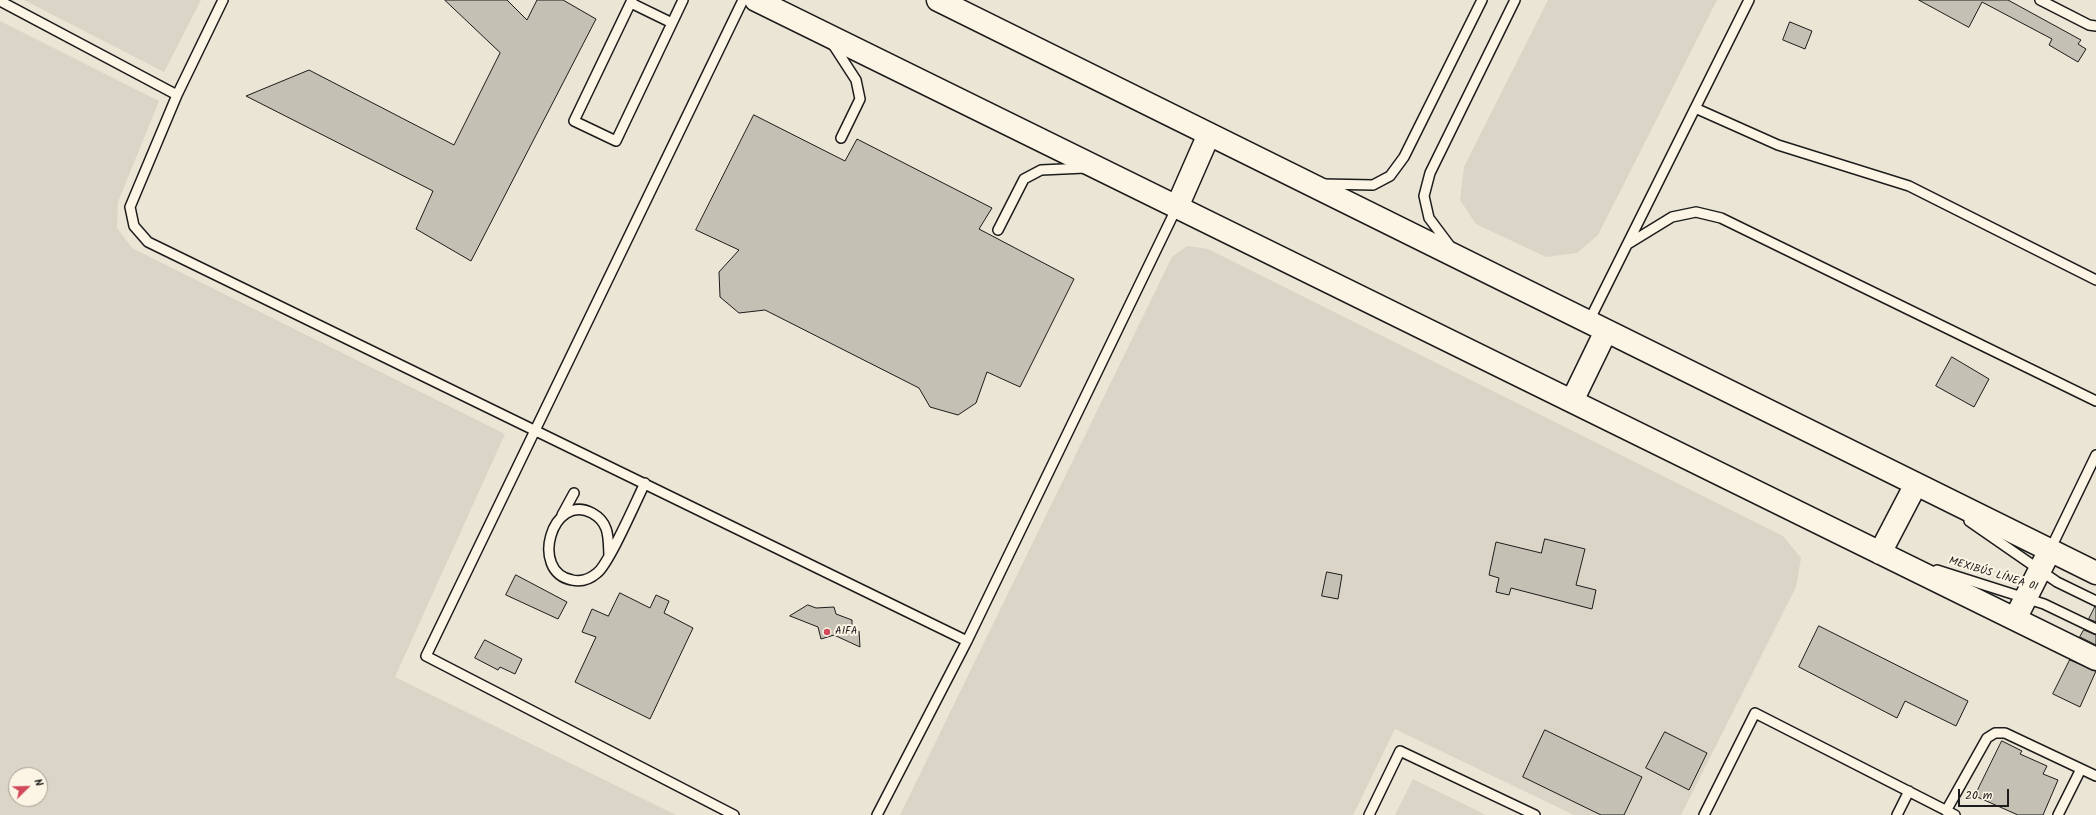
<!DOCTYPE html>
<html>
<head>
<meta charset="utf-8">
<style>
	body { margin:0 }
	#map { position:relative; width:2096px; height:815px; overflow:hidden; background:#fcf5e5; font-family:Kalam,sans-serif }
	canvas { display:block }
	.north { position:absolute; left:8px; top:767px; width:40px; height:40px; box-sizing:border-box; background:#fcf5e5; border:1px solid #a29e95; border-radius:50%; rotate:67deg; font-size:11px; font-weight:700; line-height:16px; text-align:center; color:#1c1c1c }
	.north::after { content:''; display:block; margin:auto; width:14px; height:18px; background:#d1495b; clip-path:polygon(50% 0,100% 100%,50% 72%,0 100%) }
	.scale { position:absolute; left:1958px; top:789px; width:51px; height:18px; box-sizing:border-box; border:2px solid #1c1c1c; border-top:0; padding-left:5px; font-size:12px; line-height:14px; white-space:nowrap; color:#1c1c1c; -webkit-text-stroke:3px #fcf5e5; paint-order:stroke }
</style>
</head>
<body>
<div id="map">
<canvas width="2096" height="815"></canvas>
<div class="north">N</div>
<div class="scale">20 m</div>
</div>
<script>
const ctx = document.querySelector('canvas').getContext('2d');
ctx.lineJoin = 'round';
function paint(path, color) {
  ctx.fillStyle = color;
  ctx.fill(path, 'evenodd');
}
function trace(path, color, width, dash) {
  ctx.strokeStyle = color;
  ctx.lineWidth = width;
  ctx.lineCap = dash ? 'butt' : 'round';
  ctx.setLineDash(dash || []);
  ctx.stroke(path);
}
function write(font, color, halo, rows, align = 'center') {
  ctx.font = font + ' Kalam,sans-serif';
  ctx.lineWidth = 4;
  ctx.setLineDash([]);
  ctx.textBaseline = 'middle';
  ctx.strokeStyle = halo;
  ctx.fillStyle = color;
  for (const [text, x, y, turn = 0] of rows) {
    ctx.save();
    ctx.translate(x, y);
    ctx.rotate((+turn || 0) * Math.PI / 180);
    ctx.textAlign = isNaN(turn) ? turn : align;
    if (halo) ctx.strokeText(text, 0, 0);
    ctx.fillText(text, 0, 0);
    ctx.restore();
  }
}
paint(new Path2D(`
	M0 0H2096V815H0ZM16 775H40V799H16Z`), '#ebe5d6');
paint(new Path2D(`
	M24 0H201L164 72Z
	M1548 0H1717L1598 235 1577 253 1546 257 1476 224 1460 200 1464 167Z
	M0 21 159 101 118 202 117 228 132 248 505 434 395 677 676 815H0ZM16 775H40V799H16Z
	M1187 246 1208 249 1783 536 1801 558 1796 587 1681 815H1574L1395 729 1353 815H900L1172 257Z
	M1413 779 1486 815H1395Z`), '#dbd5c8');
const building = new Path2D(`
	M445 0H507L527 20 537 0H563L596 19 471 261 416 229 433 191 246 96 309 70 454 145 500 53Z
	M1919 0H2008L2081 40 2078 44 2086 49 2078 62 2049 45 2052 39 1982 2 1969 27Z
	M1790 22 1812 31 1805 49 1783 40Z
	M754 115 845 161 857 139 992 208 979 229 1074 279 1020 387 987 372 976 403 958 415 930 407 919 388 765 310 739 313 720 297 719 272 739 250 696 230Z
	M1952 357 1989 379 1974 407 1936 386Z
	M1545 539 1585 549 1576 585 1596 590 1592 609 1511 588 1509 595 1496 592 1499 578 1489 575 1496 542 1541 553Z
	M1327 572 1342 575 1338 599 1322 596Z
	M516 575 567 602 558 619 506 595Z
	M620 593 650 608 656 595 669 601 664 613 693 628 650 719 575 682 596 637 582 632 592 609 608 616Z
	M808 605 816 608 834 607 836 614 852 620V625L859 631 860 647 834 635 821 639 818 627 790 616Z
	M2095 607H2096V622L2089 619Z
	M1819 626 1968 701 1956 726 1905 701 1897 718 1799 667Z
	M2084 630 2096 635V645L2080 637Z
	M485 640 522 659 515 674 500 667 498 670 475 658Z
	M2070 660 2096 671 2080 707 2053 694Z
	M1545 730 1642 777 1624 815H1601L1523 777Z
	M1665 732 1707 753 1689 790 1646 768Z
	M2002 741 2022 751 2020 754 2047 766 2043 774 2058 780 2043 815H2018L1975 796Z`);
paint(building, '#c4c0b3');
trace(building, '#1c1c1c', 1);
const lane = new Path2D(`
	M223 0 177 95 130 207 134 226 148 242 967 641
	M632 0 574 121 616 141 683 0
	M2040 0 2089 25 2096 26
	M0 1 177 95
	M631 3 672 23
	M832 43 856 80 860 99 841 138
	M1695 108 1778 145 1909 186 2096 280
	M1322 184 1373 185 1390 176 1404 157 1482 0
	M998 230 1024 179 1041 170 1085 168
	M1628 244 1672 217 1696 212 1721 218 2096 401
	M1450 246 1429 218 1424 196 1430 173 1515 0
	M1589 321 1749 0
	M562 515 574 493
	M1969 521 2057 582 2096 601
	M2050 550 2096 455
	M609 555C608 538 610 523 592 513 552 492 529 572 572 580 581 582 589 580 597 573 609 564 636 501 645 483
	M1937 570 2044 604 2096 629
	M1946 811 1987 738 1995 733H2005L2096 776
	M734 815 426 656 743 0
	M877 815 967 641 1177 207
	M1369 815 1400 751 1535 815
	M1704 815 1755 713 1955 815
	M1897 815 1909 791
	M2058 815 2081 769`);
const secondary = new Path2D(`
	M756 0 2096 659
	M938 0 2096 573
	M1177 207 1209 134
	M1572 401 1606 331
	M1880 553 1916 484
	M2015 619 2050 550`);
trace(lane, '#1c1c1c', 12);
trace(secondary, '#1c1c1c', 25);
trace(lane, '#fcf5e5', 9);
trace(secondary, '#fcf5e5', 22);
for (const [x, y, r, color] of [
	[827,632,4,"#d1495b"]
]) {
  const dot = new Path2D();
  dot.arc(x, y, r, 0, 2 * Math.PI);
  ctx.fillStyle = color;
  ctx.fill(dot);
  trace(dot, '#fcf5e5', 1.5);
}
write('11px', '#1c1c1c', '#fcf5e5', [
	["MEXIBÚS LÍNEA 01",1993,575,17]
]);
write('11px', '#1c1c1c', '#fcf5e5', [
	["AIFA",835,632]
], 'left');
</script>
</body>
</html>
